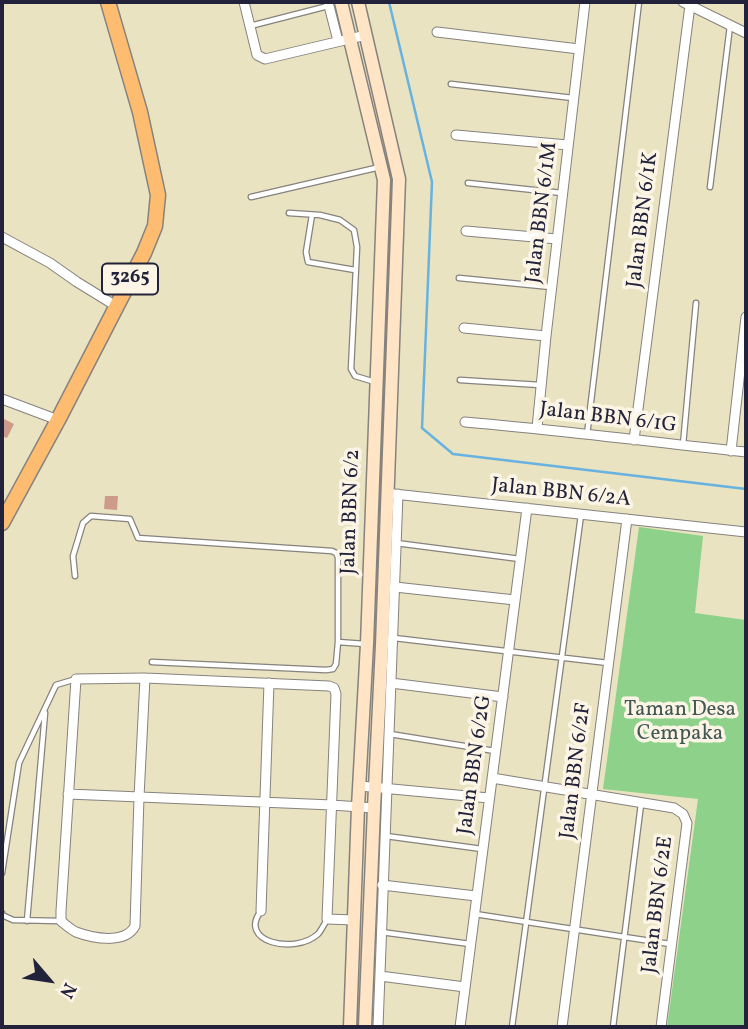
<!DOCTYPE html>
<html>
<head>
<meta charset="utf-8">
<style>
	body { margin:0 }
	#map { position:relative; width:748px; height:1029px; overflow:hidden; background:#e9e3c1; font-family:Vollkorn,serif }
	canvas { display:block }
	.frame { position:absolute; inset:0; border:4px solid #22223b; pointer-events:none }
	.north { position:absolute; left:14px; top:945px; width:70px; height:70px; -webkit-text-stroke:5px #fcf5e5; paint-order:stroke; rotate:119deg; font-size:19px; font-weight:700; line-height:28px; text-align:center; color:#22223b }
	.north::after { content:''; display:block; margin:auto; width:24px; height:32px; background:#22223b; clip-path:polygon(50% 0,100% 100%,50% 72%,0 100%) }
</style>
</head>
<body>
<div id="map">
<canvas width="748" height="1029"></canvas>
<div class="frame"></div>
<div class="north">N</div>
</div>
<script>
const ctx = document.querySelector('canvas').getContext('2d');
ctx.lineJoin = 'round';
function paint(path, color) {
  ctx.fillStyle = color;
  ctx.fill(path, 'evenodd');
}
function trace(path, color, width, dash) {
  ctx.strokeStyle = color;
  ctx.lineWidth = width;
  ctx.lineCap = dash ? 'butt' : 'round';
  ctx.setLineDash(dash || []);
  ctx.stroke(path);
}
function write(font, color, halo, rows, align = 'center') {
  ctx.font = font + ' Vollkorn,serif';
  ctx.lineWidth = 7;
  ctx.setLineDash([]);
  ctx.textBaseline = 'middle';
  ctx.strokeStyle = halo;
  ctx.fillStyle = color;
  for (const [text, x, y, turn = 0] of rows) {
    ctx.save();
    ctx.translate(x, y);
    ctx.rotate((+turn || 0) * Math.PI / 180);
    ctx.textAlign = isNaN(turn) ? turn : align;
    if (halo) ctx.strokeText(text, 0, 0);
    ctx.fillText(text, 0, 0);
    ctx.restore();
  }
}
paint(new Path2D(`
	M639 527 703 536 695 613 746 620V1027H667L698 799 603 789Z`), '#8dd18a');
trace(new Path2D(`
	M389 2 432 182 422 428 453 454 746 489`), '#68b2e0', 2.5);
paint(new Path2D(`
	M2 418 14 424 7 438 2 436Z
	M105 496H118L117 510 104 509Z`), '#ce9b8b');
const lane = new Path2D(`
	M250 26 328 6
	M451 84 573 98
	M468 183 562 193
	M710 187 730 26
	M251 197 380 167
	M289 213 320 215 340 220 354 230 357 247 351 369 355 376 375 382
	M312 215 306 252 308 262 355 270
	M459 278 551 287
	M460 380 540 385
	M587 435 639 2
	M683 445 696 303
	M396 543 520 559
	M75 576 73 556 83 523 91 516 130 519 138 538 332 551 336 553 338 557V642L365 644
	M394 638 608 663
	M152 662 326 670 333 669 336 664 338 642
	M390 734 495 751
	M386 836 482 849
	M2 873 19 763 56 685 76 679
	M261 911C237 942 295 955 318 934 321 931 324 924 327 920
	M2 913V915L13 920 60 921
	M475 914 670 944
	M27 921 45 713
	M381 932 470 944
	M512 1027 581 515
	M613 1027 641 804`);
const street = new Path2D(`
	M244 2 257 55 265 59 366 35
	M328 2 338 41
	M683 2 746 33
	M437 32 579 49
	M456 135 568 145
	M466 231 557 239
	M2 237 50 263 77 282 116 306
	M464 328 546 336
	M2 399 58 420
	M465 422C559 430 652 442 746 452
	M537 428 546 336 585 2
	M634 440 690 5
	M731 451 746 317
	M394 494 746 532
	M395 587 515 600
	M145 678 139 797 135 926C125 945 92 938 76 932 70 929 66 925 61 921V911L76 679 145 678 329 686 334 688 336 694 327 919 354 920
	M391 683 503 697
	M492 778 674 808 683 814 687 823 661 1027
	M360 786 489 798
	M68 794 332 805 374 808
	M382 885 476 896
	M261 911 269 683
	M380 976 465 987
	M378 1027 398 494
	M460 1027 527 508
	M562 1027 627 519`);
const secondary = new Path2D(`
	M341 2 384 180 367 644 358 807 350 1027
	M358 2 399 179 382 645 374 808 365 1027`);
const primary = new Path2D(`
	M2 523 58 420 144 253 155 226 158 195 140 112 108 2`);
trace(lane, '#86827e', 7);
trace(street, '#86827e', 11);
trace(secondary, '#86827e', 15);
trace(primary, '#86827e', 17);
trace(lane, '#fff', 4.5);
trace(street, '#fff', 9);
trace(secondary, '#ffe4c6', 12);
trace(primary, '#febc70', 14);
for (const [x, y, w] of [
	[130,279,56]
]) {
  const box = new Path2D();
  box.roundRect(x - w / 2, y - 15.5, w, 31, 5);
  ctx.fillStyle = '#fcf5e5';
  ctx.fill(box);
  trace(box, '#22223b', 2);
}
write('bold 19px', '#22223b', null, [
	["3265",130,279]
]);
write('21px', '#22223b', '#fcf5e5', [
	["Jalan BBN 6/1M",543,213,-83],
	["Jalan BBN 6/1K",644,220,-83],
	["Jalan BBN 6/1G",608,419,7],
	["Jalan BBN 6/2A",561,494,6],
	["Jalan BBN 6/2",352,512,-88],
	["Jalan BBN 6/2G",476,765,-82],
	["Jalan BBN 6/2F",577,771,-83],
	["Jalan BBN 6/2E",659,905,-83]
]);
write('21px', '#425753', '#fcf5e5', [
	["Taman Desa",680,711],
	["Cempaka",680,735]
]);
</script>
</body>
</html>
